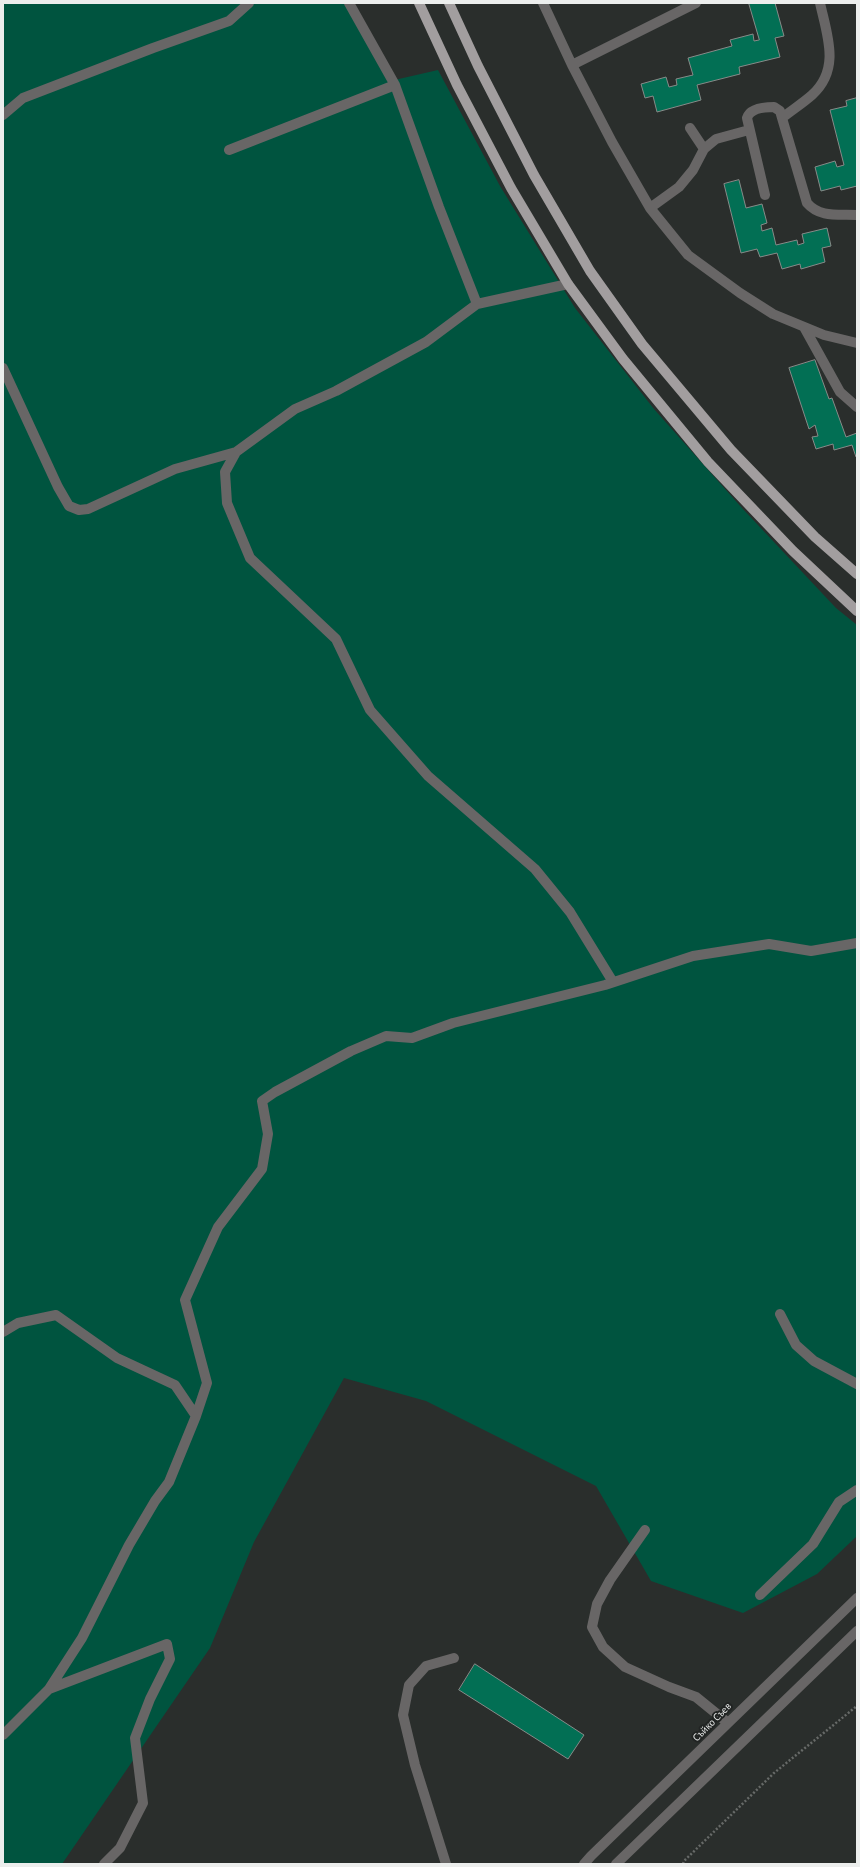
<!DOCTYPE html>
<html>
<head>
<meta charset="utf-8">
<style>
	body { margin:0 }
	#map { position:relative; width:860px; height:1867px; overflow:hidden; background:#2a2e2c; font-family:"Alegreya Sans",sans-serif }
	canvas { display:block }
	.frame { position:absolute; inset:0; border:4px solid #eceeed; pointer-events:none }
</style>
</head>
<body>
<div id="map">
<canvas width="860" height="1867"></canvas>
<div class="frame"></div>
</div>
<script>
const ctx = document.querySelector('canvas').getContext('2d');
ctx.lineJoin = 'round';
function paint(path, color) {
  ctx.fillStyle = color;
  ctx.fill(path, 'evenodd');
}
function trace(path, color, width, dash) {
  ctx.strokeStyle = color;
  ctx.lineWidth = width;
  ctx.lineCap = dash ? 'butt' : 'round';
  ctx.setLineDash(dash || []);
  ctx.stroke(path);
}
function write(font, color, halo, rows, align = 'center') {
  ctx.font = font + ' "Alegreya Sans",sans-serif';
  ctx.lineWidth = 4;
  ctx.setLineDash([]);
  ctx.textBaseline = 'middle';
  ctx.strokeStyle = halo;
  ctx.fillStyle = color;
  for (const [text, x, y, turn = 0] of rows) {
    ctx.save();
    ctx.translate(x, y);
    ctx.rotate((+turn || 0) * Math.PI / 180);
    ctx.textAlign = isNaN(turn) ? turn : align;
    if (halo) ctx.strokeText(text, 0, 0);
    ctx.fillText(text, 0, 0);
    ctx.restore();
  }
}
paint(new Path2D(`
	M3 3H346L390 81 438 70 500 186 575 308 654 409 742 508 836 608 857 625V1536L817 1574 743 1613 651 1581 596 1486 426 1401 344 1378 254 1542 210 1648 62 1864H3Z`), '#00543f');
const building = new Path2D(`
	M749 3H775L784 36 775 38 780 57 739 67 740 74 697 85 701 100 657 112 653 96 645 98 641 84 666 77 669 87 677 85 676 79 693 75 688 58 732 46 730 40 753 34 754 41 759 40Z
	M857 98V186L841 190 840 186 821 191 815 167 835 161 837 167 844 165 830 110 847 106 846 101Z
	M739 180 746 208 762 204 767 223 761 225 762 231 772 228 776 245 797 240 798 245 804 243 802 234 827 228 831 246 822 248 825 262 801 269 800 264 782 269 777 253 760 257 757 249 741 253 724 184Z
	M815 360 829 399 832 398 846 437 857 433V457H856L852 445 834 450 833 444 816 449 812 437 818 436 815 425 809 429 789 368Z
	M475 1664 584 1735 568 1759 459 1690Z`);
paint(building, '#026f54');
trace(building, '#878b89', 1);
trace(new Path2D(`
	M683 1864 684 1861 774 1773 857 1706`), '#676a68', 2.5, [2, 2]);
trace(new Path2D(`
	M349 3 395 85 439 207 477 304
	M543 3 572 65 612 142 650 208 688 255 740 293 773 314 824 335 857 343
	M572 65 696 3
	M3 115 23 98 153 48 229 21 249 3
	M782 118C792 110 803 103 812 95 841 69 827 35 820 3
	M690 128 704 149
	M229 150 395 85
	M765 195 747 118C750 108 765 107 774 107L780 111 782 118 807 203C820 218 838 214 857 215
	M650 208 679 187 693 170 704 149 716 139 749 130
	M804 327 840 392 857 407
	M3 368 58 487 69 506 79 510 88 509 175 469 236 452 295 409 336 391 426 342 477 304 568 284
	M236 452 225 472 227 503 250 558 336 639 370 710 428 776 535 869 570 912 613 982
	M780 1314 796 1345 814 1361 857 1384
	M3 1332 18 1323 56 1315 117 1358 175 1385 196 1416
	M645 1530 610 1580 597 1604 592 1627 603 1647 625 1667 669 1687 696 1697 728 1723
	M760 1595 813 1544 839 1502 857 1490
	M49 1689 167 1644 170 1659 150 1699 135 1738 143 1803 120 1848 104 1864
	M3 1735 49 1689 82 1638 129 1545 155 1501 169 1482 196 1416 207 1383 185 1300 218 1227 262 1169 268 1134 262 1101 275 1092 351 1051 386 1036 412 1038 453 1023 605 985 693 956 769 944 811 951 857 943
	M446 1864 415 1765 403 1715 409 1685 426 1666 454 1658
	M584 1864 591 1856 857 1598
	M616 1864 857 1631`), '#686666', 10);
trace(new Path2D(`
	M419 3 457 85 511 188 568 284 623 359 708 462 793 551 857 611
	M449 3 478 66 534 175 590 271 642 344 731 450 815 537 857 574`), '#a29e9f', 10);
write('11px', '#eceeed', '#212423', [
	["Съйко Съев",712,1722,-45]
]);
</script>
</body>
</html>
